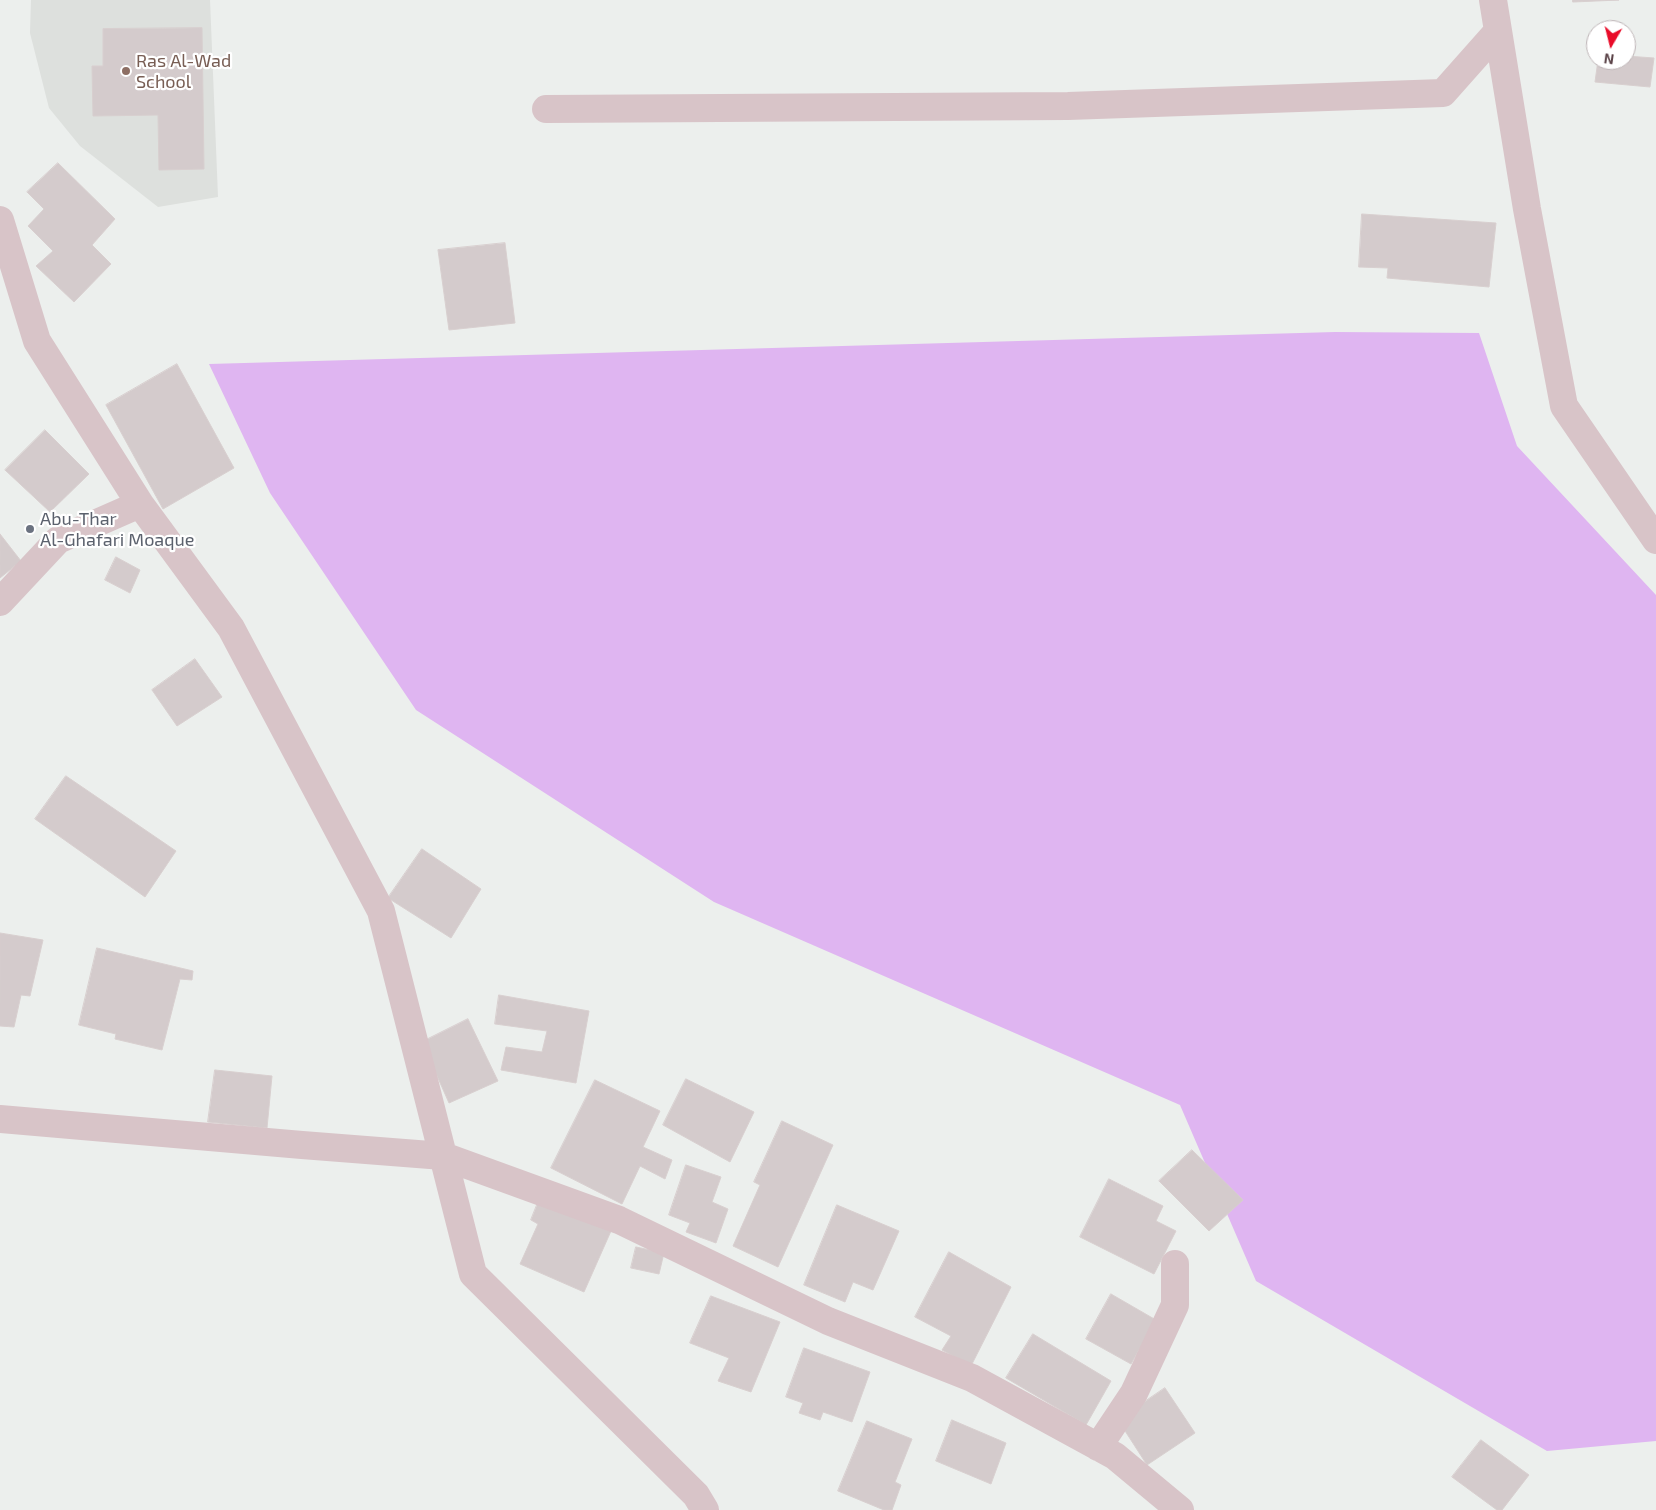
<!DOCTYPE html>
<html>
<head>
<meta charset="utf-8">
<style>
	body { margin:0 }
	#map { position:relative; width:1656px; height:1510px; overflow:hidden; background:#ecefed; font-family:"Exo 2",sans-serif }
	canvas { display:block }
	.north { position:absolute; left:1586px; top:20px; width:50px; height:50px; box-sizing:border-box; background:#fff; border:1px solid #bdb4b6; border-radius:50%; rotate:188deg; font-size:14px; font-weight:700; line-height:20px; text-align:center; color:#5b4348 }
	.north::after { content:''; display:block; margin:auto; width:18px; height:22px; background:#e90c29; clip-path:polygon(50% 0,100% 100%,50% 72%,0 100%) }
</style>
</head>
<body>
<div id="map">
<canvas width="1656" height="1510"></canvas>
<div class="north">N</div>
</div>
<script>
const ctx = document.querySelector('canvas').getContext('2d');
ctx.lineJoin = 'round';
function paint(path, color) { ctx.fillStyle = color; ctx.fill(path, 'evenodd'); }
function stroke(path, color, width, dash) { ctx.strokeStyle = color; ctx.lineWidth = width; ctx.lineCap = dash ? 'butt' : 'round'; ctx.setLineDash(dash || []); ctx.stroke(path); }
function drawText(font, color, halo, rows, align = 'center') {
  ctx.font = font + ' "Exo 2",sans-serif'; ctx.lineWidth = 4.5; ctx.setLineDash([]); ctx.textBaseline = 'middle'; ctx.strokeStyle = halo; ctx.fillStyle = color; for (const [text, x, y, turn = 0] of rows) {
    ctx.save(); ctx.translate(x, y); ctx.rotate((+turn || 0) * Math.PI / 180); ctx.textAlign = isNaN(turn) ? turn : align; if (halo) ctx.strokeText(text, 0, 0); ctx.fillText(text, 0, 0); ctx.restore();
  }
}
paint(new Path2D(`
	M31,0H210L218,197L158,207L80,146L49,108L30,33Z`), '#dde0dd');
paint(new Path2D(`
	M1335,332L1479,333L1517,446L1656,595V1441L1547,1451L1256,1281L1180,1105L714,902L416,710L270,493L209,364Z`), '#dfb5f1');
const building = new Path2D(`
	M1573,0H1619L1573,2Z
	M202,28L204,169L159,170L158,115L93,116L92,66H103V29Z
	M1626,56L1654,58L1650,87L1595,82L1598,60H1626Z
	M58,163L115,219L92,245L111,264L74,302L36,266L53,251L28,226L44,209L27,192Z
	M1362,214L1496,223L1489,287L1387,278L1388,268L1359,267Z
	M505,243L515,323L449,330L438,250Z
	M177,364L234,468L163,509L106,405Z
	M45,430L89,474L50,512L5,470Z
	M0,534L21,561L0,578Z
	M116,557L140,570L130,593L105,580Z
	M195,659L222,697L177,726L152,690Z
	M66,776L176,851L145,897L35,819Z
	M422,849L481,889L451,938L388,898Z
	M0,933L43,940L30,996L21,995L14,1027L0,1026Z
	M97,948L193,971L192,980L180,979L162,1050L115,1039L116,1034L79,1025Z
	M499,995L589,1011L576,1083L501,1070L506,1047L542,1052L547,1031L495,1024Z
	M468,1019L498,1081L449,1103L422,1042Z
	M215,1070L272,1076L267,1128L208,1122Z
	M686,1079L754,1112L730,1162L663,1125Z
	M595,1080L660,1111L643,1147L672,1160L665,1179L640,1166L622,1204L551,1168Z
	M782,1121L833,1145L778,1267L733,1246L760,1185L754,1182Z
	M1192,1150L1243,1200L1209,1231L1159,1181Z
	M686,1165L721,1177L712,1202L728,1209L716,1243L686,1232L690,1223L669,1215Z
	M1109,1179L1163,1206L1156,1221L1176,1231L1154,1274L1080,1237Z
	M539,1200L611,1231L584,1292L520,1264L538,1224L531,1220Z
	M837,1205L899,1231L873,1290L853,1282L845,1302L804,1285Z
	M636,1247L664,1253L659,1274L631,1268Z
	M949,1252L1011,1287L971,1366L942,1350L951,1336L915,1317Z
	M1111,1294L1156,1320L1131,1364L1086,1339Z
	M711,1296L780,1322L751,1392L718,1381L729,1358L690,1343Z
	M1033,1334L1111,1381L1086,1425L1006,1378Z
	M804,1348L870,1372L852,1422L823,1412L820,1420L799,1413L803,1403L786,1397Z
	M1165,1388L1195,1433L1147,1465L1118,1420Z
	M952,1420L1006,1443L991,1484L936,1461Z
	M867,1421L912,1439L895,1482L901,1485L892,1510H884L838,1491Z
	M1481,1440L1529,1475L1502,1510H1497L1452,1477Z`);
paint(building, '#d4cbcc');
stroke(building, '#d8cfcf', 1);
stroke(new Path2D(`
	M1493,0L1527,209L1564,406L1656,540
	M546,109L1068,106L1443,93L1498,31
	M0,220L37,341L140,504L231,628L381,911L473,1274L696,1495L705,1510
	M0,602L58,540L140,504
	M0,1119L302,1145L443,1156L619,1220L828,1321L972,1378L1115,1456L1180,1510
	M1098,1447L1134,1393L1175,1305V1264`), '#d8c4c8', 28);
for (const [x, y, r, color] of [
	[126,71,5,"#8d6e63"],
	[30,529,5,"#6b7280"]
]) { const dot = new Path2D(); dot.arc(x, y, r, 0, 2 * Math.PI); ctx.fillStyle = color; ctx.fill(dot); stroke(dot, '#fff', 2); }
drawText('18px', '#785e54', '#fff', [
	["Ras Al-Wad",136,61],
	["School",136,82]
], 'left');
drawText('18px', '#5b616d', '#fff', [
	["Abu-Thar",40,519],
	["Al-Ghafari Moaque",40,540]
], 'left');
</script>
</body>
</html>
